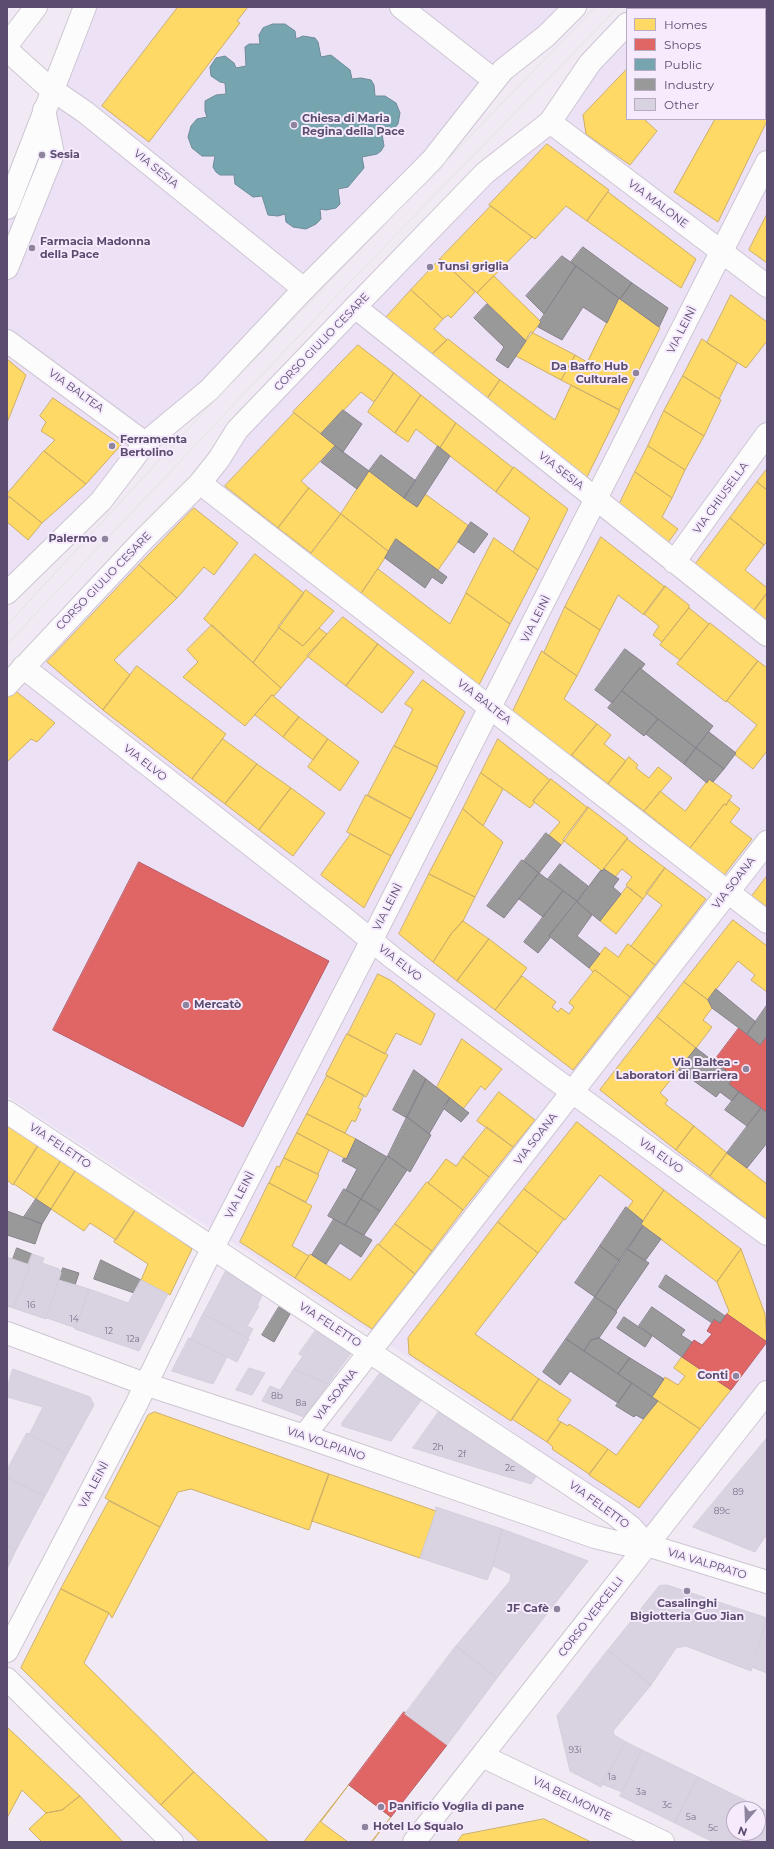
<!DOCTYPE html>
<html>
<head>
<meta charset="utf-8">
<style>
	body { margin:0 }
	#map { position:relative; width:774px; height:1849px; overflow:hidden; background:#f1eaf4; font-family:Montserrat,sans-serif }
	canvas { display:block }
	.frame { position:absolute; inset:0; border:8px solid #5a4d6f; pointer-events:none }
	.legend { position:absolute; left:626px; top:8px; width:140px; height:112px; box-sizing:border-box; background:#f6eafd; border:1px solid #b8abc4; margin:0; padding:5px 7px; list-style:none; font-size:12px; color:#5a4d6f }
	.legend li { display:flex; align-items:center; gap:8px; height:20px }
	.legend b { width:20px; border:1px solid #b8abc4 }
	.north { position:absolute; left:726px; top:1801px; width:40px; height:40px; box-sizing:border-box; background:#f6eafd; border:1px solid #b8abc4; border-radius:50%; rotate:199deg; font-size:11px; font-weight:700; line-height:16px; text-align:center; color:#5a4d6f }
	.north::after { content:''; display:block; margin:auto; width:14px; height:18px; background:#8f849e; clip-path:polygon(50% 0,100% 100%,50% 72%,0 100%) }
</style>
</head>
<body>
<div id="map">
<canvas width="774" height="1849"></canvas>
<div class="frame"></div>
<ul class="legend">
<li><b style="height:11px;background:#ffd966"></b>Homes</li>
<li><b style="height:11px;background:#e06666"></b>Shops</li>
<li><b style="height:11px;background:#76a5af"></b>Public</li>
<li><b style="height:11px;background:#999"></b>Industry</li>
<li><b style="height:11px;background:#d9d2e0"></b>Other</li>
</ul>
<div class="north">N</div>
</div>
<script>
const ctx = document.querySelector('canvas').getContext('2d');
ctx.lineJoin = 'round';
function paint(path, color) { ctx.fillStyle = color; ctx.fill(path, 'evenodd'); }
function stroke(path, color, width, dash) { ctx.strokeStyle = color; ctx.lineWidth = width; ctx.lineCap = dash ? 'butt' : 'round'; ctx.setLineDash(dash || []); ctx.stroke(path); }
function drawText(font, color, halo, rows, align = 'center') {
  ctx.font = font + ' Montserrat,sans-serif'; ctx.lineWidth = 4; ctx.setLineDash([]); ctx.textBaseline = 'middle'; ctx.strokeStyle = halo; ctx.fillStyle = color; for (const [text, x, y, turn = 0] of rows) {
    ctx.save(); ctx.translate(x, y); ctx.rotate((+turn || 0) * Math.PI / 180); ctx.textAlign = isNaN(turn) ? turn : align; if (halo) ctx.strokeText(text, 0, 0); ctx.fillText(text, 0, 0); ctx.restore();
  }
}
paint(new Path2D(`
	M90,7H569L7,589V216Z
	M660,7H767V1390L655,1533L407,1356L7,1096V683L627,41V119H765V9H658Z`), '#ede1f5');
const homes = new Path2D(`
	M178,7H248L237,21L240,23L149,142L102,106Z
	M686,7H751L749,9H684Z
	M765,39L767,40V121L718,222L674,192L715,119H765Z
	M627,69V119H644L657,131L630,165L586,134L583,115Z
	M547,144L609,190L587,221L566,206L535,239L489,205Z
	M608,192L696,259L681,288L587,221Z
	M491,206L532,237L477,293L440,259Z
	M767,214V263L749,250Z
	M440,259L475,292L451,318L448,315L443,319L411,290Z
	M494,276L541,322L526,341L477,293Z
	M411,290L443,319L434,329L447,340L426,360L381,323Z
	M731,295L767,322V341L746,368L707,343Z
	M619,298L660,328L619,410L561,380L575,355L587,362Z
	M531,332L575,355L561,380L516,356Z
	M448,339L500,380L482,406L426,360Z
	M702,339L737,363L719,399L683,376Z
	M358,345L394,373L374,402L361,392L321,434L293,412Z
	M7,359L26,375L7,423Z
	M394,373L421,395L395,433L368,412Z
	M683,376L721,400L704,436L664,411Z
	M500,380L555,420L571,385L620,410L585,481L482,406Z
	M421,395L456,423L440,448L416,429L408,442L395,433Z
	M53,398L121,445L86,484L44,451L55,440L41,431L46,422L40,416Z
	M664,411L704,436L685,470L648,446Z
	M294,413L336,445L301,481L309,488L278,528L225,486Z
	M456,423L513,468L496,492L440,448Z
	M648,446L685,470L672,498L635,472Z
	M44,451L86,484L42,523L7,495V494Z
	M514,467L568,509L538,570L513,552L530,518L496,492Z
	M767,469V490L757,482Z
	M369,471L417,507L425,494L469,526L438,570L396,539L388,551L341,514Z
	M635,472L672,498L662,517L678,529L664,548L617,509Z
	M757,482L767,490V541L764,545L730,518Z
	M309,488L341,514L311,553L278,528Z
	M10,497L42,523L28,540L7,522V500Z
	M194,508L238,543L214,575L204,567L177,598L139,565Z
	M341,514L389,552L360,595L310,555Z
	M730,518L764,545L745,570L767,588V593L750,616L691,570Z
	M601,537L665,587L644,615L618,595L600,630L565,607Z
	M494,538L538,570L510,624L466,593Z
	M255,554L304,593L253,663L204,619Z
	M139,565L177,598L114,660L130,675L103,710L47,662Z
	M378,569L450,624L466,593L510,624L479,685L361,594Z
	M665,586L689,605V608L662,642L653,635L659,626L644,614Z
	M306,590L334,611L303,646L278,627Z
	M767,593V630L750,616Z
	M565,607L600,630L577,676L544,653Z
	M689,608L709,624L680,660L660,645Z
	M343,617L378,644L346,686L307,656Z
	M710,623L758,661L726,702L677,664Z
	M212,625L281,688L274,696L272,695L245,726L183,677L198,662L187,650Z
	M279,628L303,646L319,628L327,634L281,688L253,663Z
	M378,644L414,672L382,713L346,686Z
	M542,651L577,676L564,699L597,724L571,756L513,711Z
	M758,661L767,668V751L753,769L734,754L757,725L727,701Z
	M137,666L226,734L192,779L103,710Z
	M423,680L465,712L437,767L394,746L413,709L405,704Z
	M12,688L55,723L37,742L31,739L7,762V694Z
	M272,695L299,717L283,737L255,715Z
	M299,717L328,739L313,760L283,737Z
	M597,724L611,735L604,744L626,761L608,784L572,755Z
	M223,739L257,764L225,804L192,779Z
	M328,739L359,762L340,791L308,767Z
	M498,739L550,780L533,801L535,802L530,808L481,773Z
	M394,746L438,767L411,819L368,795Z
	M629,757L638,765L636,768L649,778L658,767L672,778L644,811L608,784Z
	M257,764L291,788L259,830L225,804Z
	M481,773L503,789L483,826L463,809Z
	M551,779L588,808L561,845L549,835L560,822L533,801Z
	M709,779L732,796L726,805L724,804L690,848L644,811L660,791L685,811Z
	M291,788L325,813L293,856L259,830Z
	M366,795L411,819L391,856L347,832Z
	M729,800L740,809L730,822L752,839L724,875L690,848L724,804L726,805Z
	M588,807L628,838L602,871L563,840Z
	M463,809L503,842L475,897L429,874Z
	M351,834L391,856L364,908L321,875Z
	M627,839L665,868L643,899L626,885L632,877L622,869L615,877L604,869Z
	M665,868L706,899L655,965L631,946L662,905L646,893Z
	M429,874L475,897L463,921L451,934L433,962L399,934Z
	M767,876V907L752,896Z
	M627,887L643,899L616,934L600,921Z
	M733,920L767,946V992L751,980L755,975L738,961L708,1000L684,982Z
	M463,921L489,939L457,981L433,962L451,934Z
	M489,939L527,968L495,1010L457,981Z
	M628,944L655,965L630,997L595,970L593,972L589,968L605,947L618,957Z
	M595,970L630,997L573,1070L495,1010L522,976L556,1002L552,1007L558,1012L561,1008L569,1014L574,1007L569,1003Z
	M378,974L390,980L435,1014L421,1045L396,1033L385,1054L348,1034Z
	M684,982L708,1000L712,1008L703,1020L712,1027L696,1048L657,1017Z
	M657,1017L696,1048L660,1093L668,1100L665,1104L694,1126L676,1150L600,1090Z
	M347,1034L388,1055L366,1097L326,1075Z
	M462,1039L502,1069L485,1090L481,1086L463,1109L437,1087Z
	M327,1076L364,1095L358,1108L361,1109L355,1122L352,1120L345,1133L307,1114Z
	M499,1092L535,1120L513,1147L477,1121Z
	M307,1114L356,1139L346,1159L297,1133Z
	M577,1122L664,1190L643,1221L627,1209L633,1201L600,1175L565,1220L524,1189Z
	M7,1125L38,1146L13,1185L7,1180Z
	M694,1126L727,1153L710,1176L676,1150Z
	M487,1127L513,1147L489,1177L463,1157Z
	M297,1133L329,1150L318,1174L284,1158Z
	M39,1144L62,1159L36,1199L14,1184Z
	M727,1153L767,1184V1220L710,1176Z
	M463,1157L489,1177L463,1210L428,1183L446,1159L456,1166Z
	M284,1158L319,1175L306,1202L269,1183L277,1166L279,1167Z
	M62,1159L76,1170L51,1209L36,1199Z
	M76,1170L136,1209L116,1240L90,1223L84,1231L51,1209Z
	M427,1182L463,1210L432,1251L395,1224Z
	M269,1183L312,1206L292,1246L309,1256L295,1278L240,1242Z
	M524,1189L564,1219L538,1253L498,1222Z
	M664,1190L741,1249L717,1282L641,1224Z
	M136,1209L192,1249L170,1295L141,1280L148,1264L114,1242Z
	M498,1222L538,1253L475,1334L539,1379L511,1421L409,1354L408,1338Z
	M395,1224L432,1251L415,1274L379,1245Z
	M378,1244L415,1274L372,1329L295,1278L310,1254L350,1280Z
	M741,1249L765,1314L767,1342L727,1314L729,1311L717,1282Z
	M682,1357L731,1390L700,1429L652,1397L665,1377L678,1385L685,1376L674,1368Z
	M539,1379L571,1400L557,1420L561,1422L547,1442L512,1419Z
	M658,1401L700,1429L639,1508L589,1475L608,1449L616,1455Z
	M155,1412L329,1474L309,1530L191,1489L178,1492L160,1527L105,1498L148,1415Z
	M561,1422L568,1426L569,1424L608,1449L589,1474L552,1449L553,1447L547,1442Z
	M329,1474L436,1511L420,1558L312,1521Z
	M109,1501L160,1527L112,1618L109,1613L61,1589Z
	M61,1589L109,1613L84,1663L194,1772L161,1805L21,1668Z
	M7,1727L80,1796L62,1810L46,1813L22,1790L7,1818Z
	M194,1772L269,1842H200L161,1805Z
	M349,1785L391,1817L372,1842H304Z
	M349,1785L391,1817L371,1842H348L321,1822Z
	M80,1796L123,1842H42L29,1829L46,1813L62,1810Z
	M544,1819L591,1842H457L462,1835Z`);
paint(homes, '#ffd966');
stroke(homes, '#ceaf69', 1);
const shops = new Path2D(`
	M139,862L329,961L243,1127L53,1030Z
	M739,1028L760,1045L767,1036V1113L729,1084L734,1077L714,1061Z
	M727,1314L767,1342L731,1390L682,1357L694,1340L702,1345L712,1334L707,1331L714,1319L720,1323Z
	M404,1712L447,1745L391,1817L349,1785Z`);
paint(shops, '#e06666');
stroke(shops, '#b85e69', 1);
const public = new Path2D(`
	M273,24H285L295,31L296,39L303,36L315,38L318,42L321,57L331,55L350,70L352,79L361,78L371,80L374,85L375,96H385L396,103L400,113L398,124L391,132L382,134L384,146L381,151L377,154L362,157L364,168L348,187L338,189L340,204L336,208L326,210L320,209L321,219L316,224L306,229L293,227L286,222L285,214L278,216L268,215L262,196L253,197L235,184L234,175H220L216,172L213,167L215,156H202L192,148L188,137L191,126L197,119L207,117L205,111V101L216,95L226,94L225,83L220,82L211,76L210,67L216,58L225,56L234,63L236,68L246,66L245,47L249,44H260L259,35L263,28Z`);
paint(public, '#76a5af');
stroke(public, '#6e8b9c', 1);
const industry = new Path2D(`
	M583,247L632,283L620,299L571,262Z
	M562,256L576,266L544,314L526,296Z
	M576,266L619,298L607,323L583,307L562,340L538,327L541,322L540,321Z
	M632,283L668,308L659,327L620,299Z
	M487,304L526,341L508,368L496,360L504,347L474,318Z
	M343,410L362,424L343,452L321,434Z
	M335,446L369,471L357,489L321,462Z
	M438,446L450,456L417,507L404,498Z
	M381,455L416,481L404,498L369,471Z
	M471,522L488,534L474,553L458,542Z
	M396,539L447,577L442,584L432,577L425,588L385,558Z
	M625,649L645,664L641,669L640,668L612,703L595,690Z
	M640,668L713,726L696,748L622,691Z
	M622,691L658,719L644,736L608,708Z
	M658,719L696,748L684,764L646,734Z
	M709,732L736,753L724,769L696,748Z
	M696,748L724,769L713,782L709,779L707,783L684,764Z
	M546,833L561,845L539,873L524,861Z
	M522,860L539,873L504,918L487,906Z
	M560,864L588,886L577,901L548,879Z
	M604,869L619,879L613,887L621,894L600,921L577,902L601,870L602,871Z
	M539,873L563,891L543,917L519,899Z
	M563,891L577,901L549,936L550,938L538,953L524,942Z
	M577,902L592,915L577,936L600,954L589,968L549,936Z
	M716,989L756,1022L747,1034L712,1008L708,1000Z
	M767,1005V1036L760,1045L747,1034Z
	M696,1048L734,1077L729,1084L739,1092L732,1101L720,1092L716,1097L679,1070Z
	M414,1070L426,1079L407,1118L393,1110Z
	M426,1079L450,1098L429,1134L407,1117Z
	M739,1092L761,1108L747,1126L725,1110Z
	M450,1098L469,1113L461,1122L443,1108Z
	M761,1108L767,1113V1143L747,1168L727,1153Z
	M407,1117L431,1135L410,1172L388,1156Z
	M356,1139L387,1157L361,1199L346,1190L357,1169L342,1161L344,1158L346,1159Z
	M388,1156L407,1170L380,1211L361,1199Z
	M344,1189L361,1199L345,1225L328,1216Z
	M36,1199L51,1209L42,1224L24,1217Z
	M361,1199L380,1211L364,1235L345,1225Z
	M626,1207L643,1221L641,1224L643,1226L620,1261L600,1246Z
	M7,1211L42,1224L35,1244L7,1235Z
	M334,1219L372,1240L361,1257L340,1243L326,1264L312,1255Z
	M643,1226L661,1239L645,1261L627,1249Z
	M600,1246L620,1261L595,1297L575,1283Z
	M17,1248L32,1254L28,1265L13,1259Z
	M627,1249L649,1263L616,1311L595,1297Z
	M101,1260L141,1280L134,1293L94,1279Z
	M63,1268L79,1273L75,1285L59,1280Z
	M666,1275L725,1316L720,1323L714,1319L712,1323L659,1287Z
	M595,1297L617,1312L599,1338L591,1340L584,1351L566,1339Z
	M279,1307L290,1314L274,1342L262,1335Z
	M652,1307L685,1330L681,1335L692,1342L682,1357L639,1326Z
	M624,1317L652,1336L645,1347L617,1328Z
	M599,1338L630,1358L618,1374L584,1351L591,1340Z
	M566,1339L632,1383L618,1403L570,1371L560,1385L543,1372Z
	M630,1358L664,1379L652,1397L618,1374Z
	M632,1383L658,1401L643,1419L636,1415L634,1417L616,1406Z`);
paint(industry, '#999');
stroke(industry, '#86828c', 1);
const building = new Path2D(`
	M32,1254L44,1258L42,1263L59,1269L61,1273L46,1319L13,1308L19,1290L22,1288L30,1265H28Z
	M7,1257L30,1265L13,1308L7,1306Z
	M228,1271L263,1293L257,1306H259L247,1326L253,1329L248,1338L203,1314L225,1272Z
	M59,1280L89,1289L76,1328L47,1318Z
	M141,1280L168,1294L139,1351L75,1329L89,1289L128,1303Z
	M203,1314L249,1339L237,1362L191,1339Z
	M316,1330L351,1353L328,1384L294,1369L303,1356L299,1354Z
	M189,1338L227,1357L213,1384L172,1371Z
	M249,1368L265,1373L252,1395L236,1390Z
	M13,1369L90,1397L94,1405L67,1454L29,1435L43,1407L7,1397V1388Z
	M294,1369L328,1384L304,1417L262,1401L270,1386L280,1390Z
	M381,1372L422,1399L391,1441L342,1426V1423Z
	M440,1410L537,1475L531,1484L413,1448Z
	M27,1433L67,1454L45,1496L7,1477V1470Z
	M767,1438V1512L766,1513L767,1514V1534L755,1552L693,1527Z
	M7,1477L45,1496L16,1550L7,1546Z
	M436,1507L502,1529L493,1566L487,1580L420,1558L436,1511Z
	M502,1529L588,1561L497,1678L456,1646L510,1581L511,1574L493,1566Z
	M7,1546L16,1550L7,1569Z
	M667,1585L767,1618L751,1671L686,1646L676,1648L651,1685L608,1650L659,1586Z
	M767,1619V1673L751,1667Z
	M456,1646L497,1678L447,1745L405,1714Z
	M608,1650L651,1685L613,1731L614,1735L626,1742L601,1787L570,1771L557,1716Z
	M626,1742L642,1750L622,1792L602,1784Z
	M642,1750L698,1777L675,1823L620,1796Z
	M698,1777L767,1811L758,1830V1809H734V1833H756L752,1842H713L675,1823Z
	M765,1815H767V1842H752L758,1833Z`);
paint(building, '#d9d2e0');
stroke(building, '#d4cddc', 1);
const pedestrian = new Path2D(`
	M7,45L36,7
	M728,892L767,922`);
const minor = new Path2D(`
	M401,7L494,80
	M7,50L47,86L85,112L304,289
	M550,122L767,286
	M7,268L53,154L44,110
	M355,307L767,635
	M7,341L145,443
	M200,483L728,892
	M674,562L767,434
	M23,667L344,918L393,958L549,1075L767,1234
	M7,1112L613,1513L632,1528L647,1545
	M7,1333L145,1384L304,1436L595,1537L624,1544L647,1545L767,1582
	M304,1436L767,842
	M7,1651L136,1405L203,1267L359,965L767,162
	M482,1756L663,1842`);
const tertiary = new Path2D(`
	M7,1679L172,1842
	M414,1842L767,1392`);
const secondary = new Path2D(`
	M642,9L644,7
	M7,208L85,7
	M7,593L101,501L145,443L209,390L304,289L432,160L503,70L546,36L575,7
	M7,685L143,540L200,483L219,459L237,430L355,307L485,173L550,122L590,63L627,24`);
stroke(pedestrian, '#cdc6d3', 24);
stroke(minor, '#cdc6d3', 24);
stroke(tertiary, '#cdc6d3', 24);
stroke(secondary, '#cdc6d3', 24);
stroke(pedestrian, '#fdfcfd', 22);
stroke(minor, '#fdfcfd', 22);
stroke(tertiary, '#fdfcfd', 22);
stroke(secondary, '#fdfcfd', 22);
stroke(new Path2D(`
	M7,625L200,416L595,7
	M7,644L349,283L618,7`), '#e2e3e4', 1);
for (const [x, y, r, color] of [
	[294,125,4,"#8f849e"],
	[42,155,4,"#8f849e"],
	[32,248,4,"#8f849e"],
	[430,267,4,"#8f849e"],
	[636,373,4,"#8f849e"],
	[112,446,4,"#8f849e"],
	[105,539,4,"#8f849e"],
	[186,1005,4,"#8f849e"],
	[746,1069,4,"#8f849e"],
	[736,1376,4,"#8f849e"],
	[687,1591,4,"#8f849e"],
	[557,1609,4,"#8f849e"],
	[381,1807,4,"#8f849e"],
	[365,1827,4,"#8f849e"]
]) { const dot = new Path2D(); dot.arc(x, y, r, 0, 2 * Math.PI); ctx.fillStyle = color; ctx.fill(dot); stroke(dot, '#f6eafd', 1.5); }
drawText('9px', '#7c708d', null, [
	["16",31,1305],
	["14",74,1319],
	["12",109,1331],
	["12a",133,1339],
	["8b",277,1396],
	["8a",301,1403],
	["2h",438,1447],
	["2f",462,1454],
	["2c",510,1468],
	["89",738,1492],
	["89c",722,1511],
	["93i",575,1750],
	["1a",612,1777],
	["3a",641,1792],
	["3c",667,1805],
	["5a",691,1817],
	["5c",713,1828]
]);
drawText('bold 11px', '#5a4d6f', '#f6eafd', [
	["Chiesa di Maria",302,119],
	["Regina della Pace",302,132],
	["Sesia",50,155],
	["Farmacia Madonna",40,242],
	["della Pace",40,255],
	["Tunsi griglia",438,267],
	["Da Baffo Hub",628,367,"right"],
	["Culturale",628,380,"right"],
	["Ferramenta",120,440],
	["Bertolino",120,453],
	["Palermo",97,539,"right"],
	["Mercatò",194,1005],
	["Via Baltea -",738,1063,"right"],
	["Laboratori di Barriera",738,1076,"right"],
	["Conti",728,1376,"right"],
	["Casalinghi",687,1604,"center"],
	["Bigiotteria Guo Jian",687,1617,"center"],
	["JF Cafè",549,1609,"right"],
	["Panificio Voglia di pane",389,1807],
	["Hotel Lo Squalo",373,1827]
], 'left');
drawText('11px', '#5a4d6f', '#f6eafd', [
	["VIA SESIA",156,169,39],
	["VIA MALONE",658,204,37],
	["VIA LEINÌ",682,330,-63],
	["CORSO GIULIO CESARE",322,342,-46],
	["VIA BALTEA",76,391,36],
	["VIA SESIA",561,471,38],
	["VIA CHIUSELLA",721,498,-54],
	["CORSO GIULIO CESARE",104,581,-46],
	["VIA LEINÌ",536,619,-63],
	["VIA BALTEA",484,702,38],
	["VIA ELVO",145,763,38],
	["VIA SOANA",734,883,-52],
	["VIA LEINÌ",388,907,-63],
	["VIA ELVO",400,963,38],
	["VIA SOANA",536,1139,-52],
	["VIA FELETTO",60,1146,34],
	["VIA ELVO",661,1156,36],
	["VIA LEINÌ",240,1195,-63],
	["VIA FELETTO",330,1325,33],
	["VIA SOANA",336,1395,-52],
	["VIA VOLPIANO",326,1444,19],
	["VIA LEINÌ",94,1485,-62],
	["VIA FELETTO",599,1505,36],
	["VIA VALPRATO",707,1564,17],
	["CORSO VERCELLI",591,1617,-52],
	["VIA BELMONTE",572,1799,26]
]);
</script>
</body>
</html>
